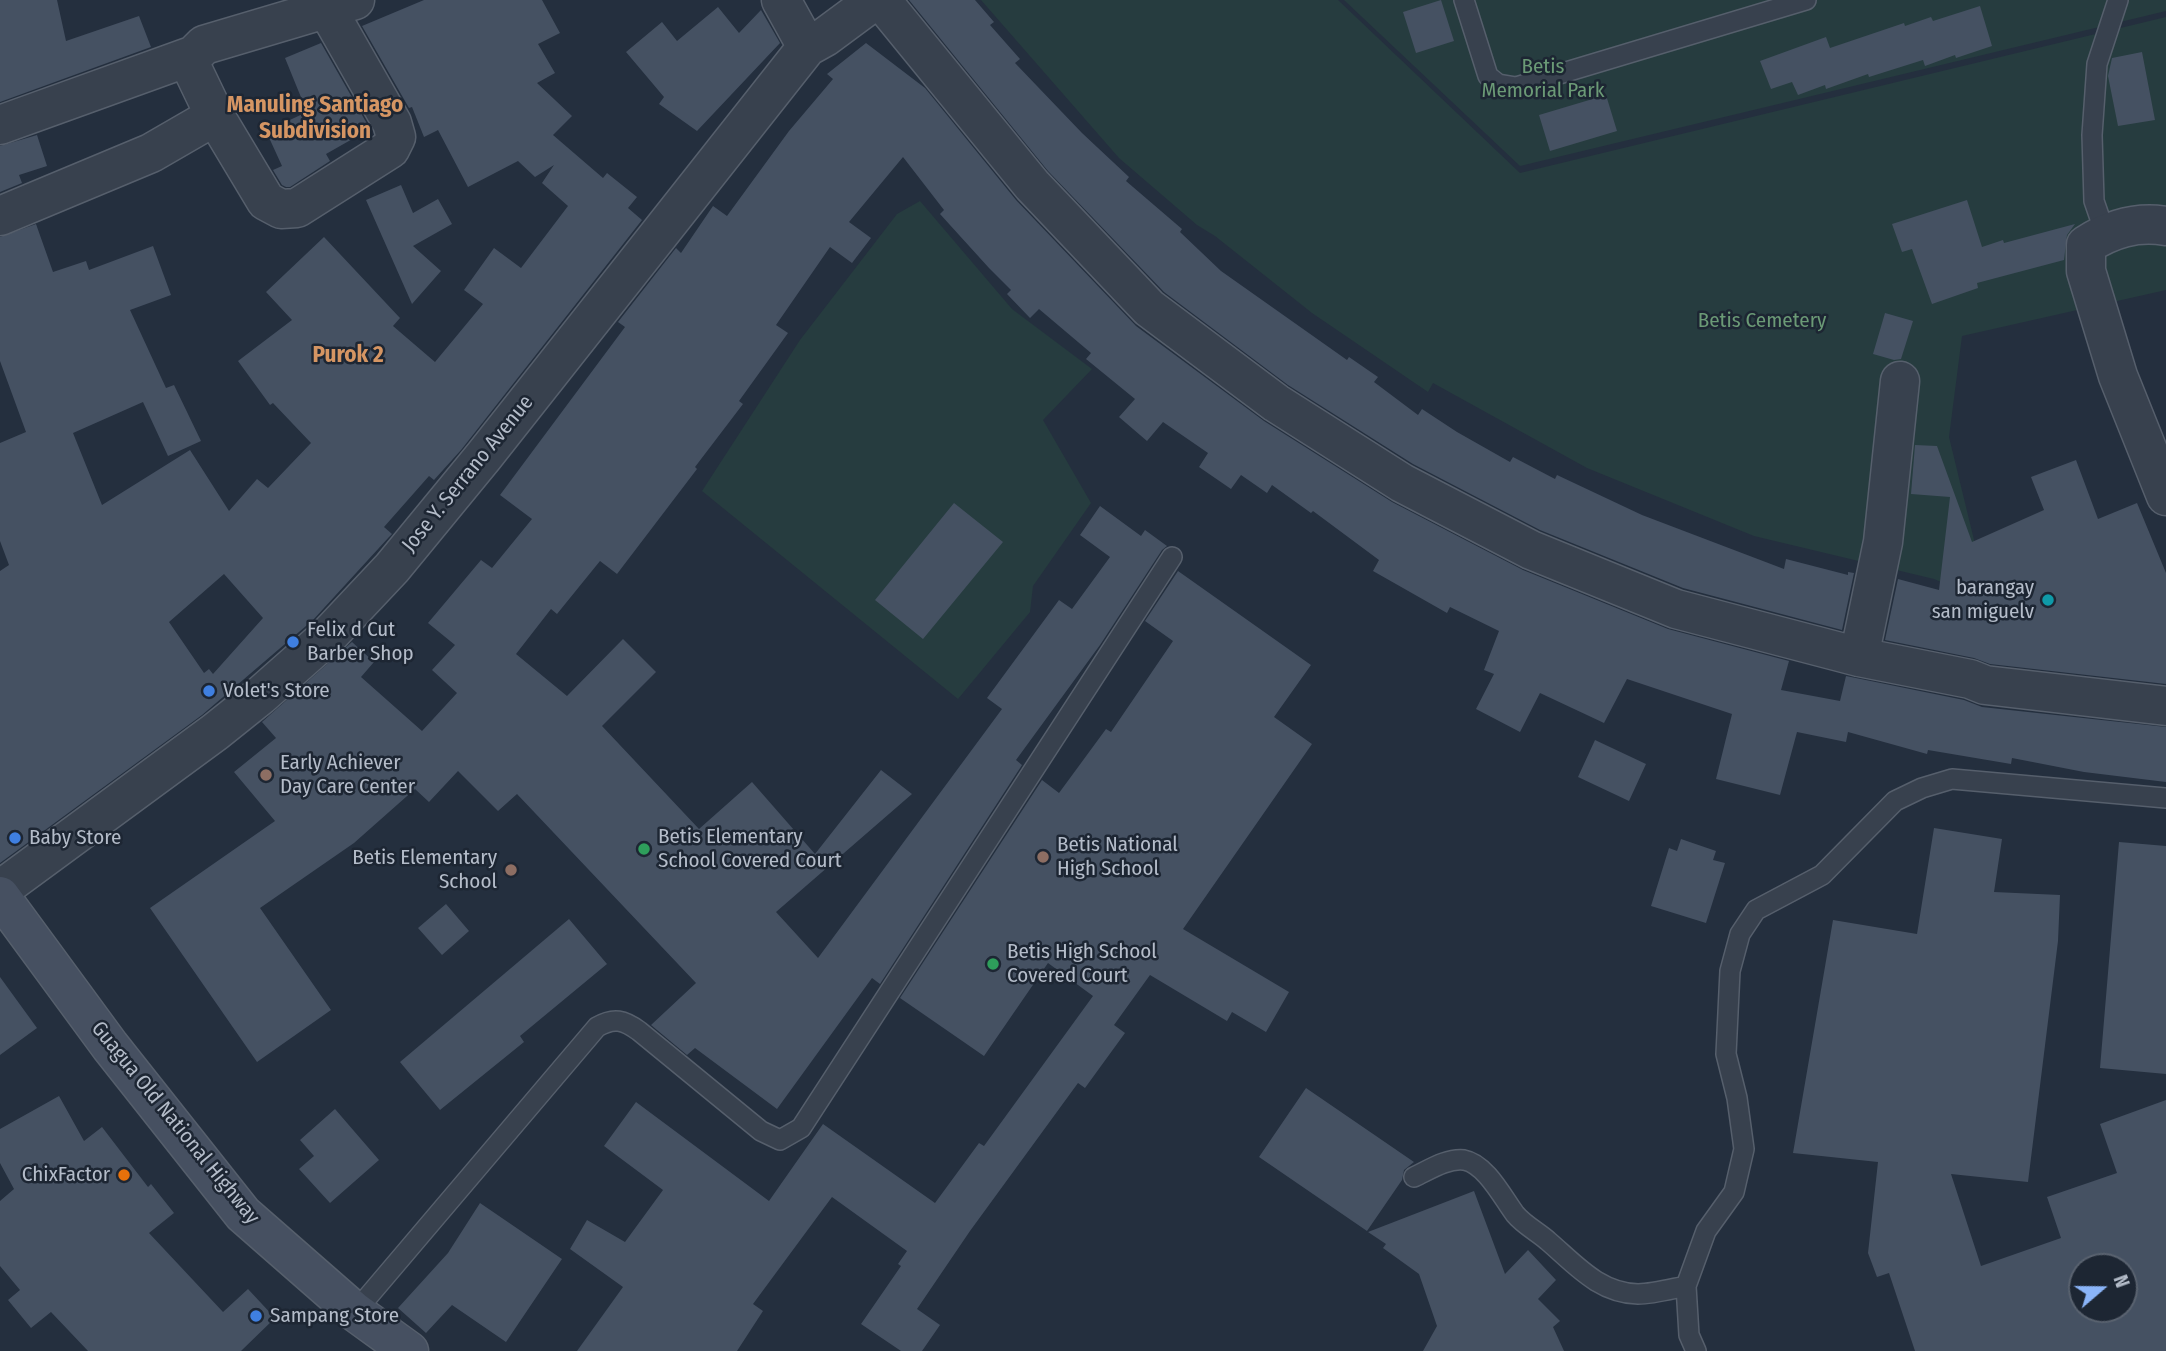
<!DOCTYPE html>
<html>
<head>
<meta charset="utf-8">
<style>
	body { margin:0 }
	#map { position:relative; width:2166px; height:1351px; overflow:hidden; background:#242f3e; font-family:"Fira Sans Condensed",sans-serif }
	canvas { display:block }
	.north { position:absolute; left:2068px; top:1253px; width:70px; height:70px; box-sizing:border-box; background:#1d2633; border:2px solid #59626f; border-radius:50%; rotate:70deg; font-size:19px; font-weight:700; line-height:28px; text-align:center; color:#b4bcc9 }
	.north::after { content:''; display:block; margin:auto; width:24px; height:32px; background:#8ab4f8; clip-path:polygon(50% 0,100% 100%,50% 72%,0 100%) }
</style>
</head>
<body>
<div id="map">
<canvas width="2166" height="1351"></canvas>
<div class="north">N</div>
</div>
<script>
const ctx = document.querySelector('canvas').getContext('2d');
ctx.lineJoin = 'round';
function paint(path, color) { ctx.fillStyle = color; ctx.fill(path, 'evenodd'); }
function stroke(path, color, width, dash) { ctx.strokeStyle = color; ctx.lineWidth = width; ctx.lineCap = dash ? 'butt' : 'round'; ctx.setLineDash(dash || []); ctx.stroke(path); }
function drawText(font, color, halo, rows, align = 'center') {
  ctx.font = font + ' "Fira Sans Condensed",sans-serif'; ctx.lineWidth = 5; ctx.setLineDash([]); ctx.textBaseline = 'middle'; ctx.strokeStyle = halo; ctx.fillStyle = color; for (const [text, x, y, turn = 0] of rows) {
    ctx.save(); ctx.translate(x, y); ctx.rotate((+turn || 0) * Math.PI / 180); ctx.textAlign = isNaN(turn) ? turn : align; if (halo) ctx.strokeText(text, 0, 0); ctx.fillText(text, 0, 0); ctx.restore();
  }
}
paint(new Path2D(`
	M981,0H1338L1520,173L2166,17V290L1962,336L1949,437L1984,581L1977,597L1934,579L1754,536L1587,468L1433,383L1428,392L1312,313L1215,236L1197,225L1119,158Z
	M1344,0H2166V11L1520,166Z
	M920,201L1012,309L1092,369L1043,420L1091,503L1033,586L1030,612L958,699L702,491L800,340L897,214Z`), '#263c3f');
paint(new Path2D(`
	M0,0H57L66,41L139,16L151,47L0,102Z
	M424,0H542L560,33L538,44L555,73L537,83L572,116L553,135L603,178L607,173L637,197L628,208L642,220L461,450L434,480L429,476L384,527L392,534L389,537L313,620L202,715L0,863V571L9,565L0,541V443L26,432L0,361V237L36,224L53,272L86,261L89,270L153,246L171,295L130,310L166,388L174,385L201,441L168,456L143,402L73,433L102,505L190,450L229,511L257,479L268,488L311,443L273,403L270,405L238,361L292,320L266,292L324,237L400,318L393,326L435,362L483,304L464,290L494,248L521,268L568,206L542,183L554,165L535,177L518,161L468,187L438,130L424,137L412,107L409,108L362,26ZM224,574L263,618L213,674L209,669L204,673L169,622Z
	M909,0H975L994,22L990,25L1020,59L1015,63L1082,133L1129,177L1126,181L1182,229L1180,232L1221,271L1347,360L1349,357L1378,377L1374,382L1418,415L1422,409L1457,432L1510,462L1513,457L1555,479L1557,475L1642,515L1784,569L1786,559L1848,575V572L1854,573L1842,630L1683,588L1540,530L1413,464L1288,385L1164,292L1048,171Z
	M1441,0L1454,41L1416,53L1403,12Z
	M1980,6L1992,46L1956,58L1955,55L1925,66L1923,60L1869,77L1868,74L1826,89L1825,85L1798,95L1792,82L1771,89L1760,61L1826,37L1830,48L1904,23L1905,26L1931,17L1933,21Z
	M718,7L739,33L761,10L780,43L697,131L659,104L664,97L626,52L662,22L677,41Z
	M321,43L370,129L326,154L330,161L290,187H286L282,185L273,170L282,166L266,131L307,112L285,58Z
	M866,43L925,88L1016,200L1136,326L1264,421L1392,502L1523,570L1668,629L1789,661L1781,690L1840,701L1846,676L1964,700L1982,707L2166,727V782L2084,772L2012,758L2011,764L1928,750L1927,754L1848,732L1846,742L1797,732L1780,795L1716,779L1732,714L1627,679L1604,723L1540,693L1520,732L1476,709L1494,674L1484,670L1499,631L1450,607L1447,613L1373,571L1379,560L1313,511L1311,513L1272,485L1267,493L1241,475L1231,489L1199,467L1208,453L1163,422L1147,441L1119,417L1135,399L1086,359L1091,353L1039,309L1030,318L1007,294L1011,290L989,268L940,214L944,210L903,157L849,222L871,238L852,263L830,247L776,325L788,333L739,401L743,404L695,467L697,469L617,574L600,561L557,614L551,609L516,654L567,696L623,639L656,672L602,726L699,829L752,782L815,854L881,770L912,794L776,912L818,958L1002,709L987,698L1059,600L1072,609L1110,557L1080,535L1100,506L1141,536L1145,530L1167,546L1162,550L1100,645L1016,760L1022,765L880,984L872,978L777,1109L695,1048L687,1055L651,1025L696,983L517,794L498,811L458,771L429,802L415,789L354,843L260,908L331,1010L257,1062L150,908L275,821L234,772L276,738L262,722L352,642L374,662L361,677L422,731L457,693L432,670L455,645L428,623L481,560L492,568L532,519L500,495L625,327L618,322L676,248L681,253L713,206L727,216L789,131L833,79L827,74Z
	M2142,52L2155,120L2118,126L2108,76L2112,58Z
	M1606,95L1617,131L1550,151L1539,115Z
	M37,135L47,166L19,175L22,183L0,192V146Z
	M401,185L413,213L438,199L452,224L413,246L441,271L412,304L366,200Z
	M1967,200L1982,247L2003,240L2004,243L2075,224L2067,235L2064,260L1977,283L1978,288L1932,304L1912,249L1902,252L1892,224Z
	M1885,313L1913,321L1901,359L1894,360L1873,354Z
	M1915,445L1937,446L1972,542L2044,510L2031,477L2076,460L2098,519L2137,503L2166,573V684L1990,664L1974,658L1885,640L1898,579L1939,590L1950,497L1911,494Z
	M954,503L1003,542L923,639L875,600Z
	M1178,571L1311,665L1274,717L1312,744L1183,929L1289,992L1266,1032L1232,1012L1227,1021L1150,975L1114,1025L1125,1033L1085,1088L1078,1083L970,1231L917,1309L940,1325L922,1351H901L861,1324L901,1266L898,1264L907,1251L832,1197L753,1304L763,1311L737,1351H577L623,1287L570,1249L587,1220L625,1242L663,1190L604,1146L636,1102L769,1201L823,1124L935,1203L979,1143L984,1146L1093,996L1048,963L984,1056L900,998L1042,780L1059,793L1106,729L1111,732L1173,641L1145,621Z
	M1595,740L1646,764L1629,801L1578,777Z
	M1934,828L2002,839L1994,892L2060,895L2058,941L2028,1182L1951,1174L1981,1266L2061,1238L2047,1197L2117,1173L2100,1124L2166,1100V1351H1915L1889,1273L1877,1277L1868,1253L1878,1162L1793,1153L1833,920L1917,934ZM2082,1267H2124V1309H2082Z
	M1681,839L1716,851L1713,860L1725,863L1706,923L1651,906L1669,848L1677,851Z
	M2119,842L2166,846V1074L2100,1068Z
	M446,904L469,931L442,955L418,928Z
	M569,919L607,964L520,1036L524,1042L440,1110L400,1062Z
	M0,977L37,1028L0,1055Z
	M1306,1088L1414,1162L1404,1170L1402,1180L1367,1231L1259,1157Z
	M59,1096L84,1141L102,1127L148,1187L151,1184L174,1213L149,1233L223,1312L248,1289L275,1318L241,1351H88L51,1312L31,1328L8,1300L20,1290L0,1266V1201L14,1189L0,1163V1129Z
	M335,1109L379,1160L330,1203L299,1169L314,1156L300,1140Z
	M1474,1191L1505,1274L1528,1250L1556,1280L1538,1299L1560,1321L1553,1327L1564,1351H1423L1437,1326L1419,1274L1383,1248L1386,1244L1368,1232Z
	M480,1203L562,1259L506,1342L452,1305L426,1333L398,1308L448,1253Z`), '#455162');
const service = new Path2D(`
	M1464,0L1488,76L1498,84L1516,87L1806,0
	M2105,233L2094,201L2092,135L2097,64L2118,0
	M1414,1177C1429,1170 1447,1158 1464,1160C1486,1164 1503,1198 1515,1214C1524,1225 1538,1232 1548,1241C1576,1265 1599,1293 1638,1294C1653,1294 1671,1289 1686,1286
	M355,1312L597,1027C614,1017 624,1020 639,1031L761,1131L780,1140L801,1128L1172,557
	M1696,1351L1689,1335L1686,1286L1706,1231L1734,1192L1744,1149L1737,1098L1726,1054L1730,971L1740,934L1756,910L1822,875L1895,801L1922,788L1952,779L2166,798`);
const minor = new Path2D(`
	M781,0L807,47
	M881,0L1032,185L1149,308L1276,403L1402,483L1531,550L1676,609L1859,657L1970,679L1985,685L2166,706
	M194,55L191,66L215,116L266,201L281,209L297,208L390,149L396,137L392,123L327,9
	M0,125L194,55L204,45L355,0
	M0,216L151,153L215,116
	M2166,226C2136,221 2111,229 2086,245V271L2118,376L2166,496
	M1859,657L1883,542L1900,381
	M0,890L215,732L260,696L328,636L392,568L484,456L807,47L825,37L875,0`);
const secondary = new Path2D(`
	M0,896L110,1046L243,1214L355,1312L409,1351`);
stroke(service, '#565f6c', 22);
stroke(minor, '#565f6c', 41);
stroke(secondary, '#565f6c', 41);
stroke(service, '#38414e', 19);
stroke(minor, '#38414e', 38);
stroke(secondary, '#465061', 38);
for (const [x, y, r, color] of [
	[2048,600,7,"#0f9aa8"],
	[293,642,7,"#3f7fe0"],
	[209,691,7,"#3f7fe0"],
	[266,775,7,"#8d6e63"],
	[15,838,7,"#3f7fe0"],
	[644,849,7,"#2e9e5b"],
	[1043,857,7,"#8d6e63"],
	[511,870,7,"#8d6e63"],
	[993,964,7,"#2e9e5b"],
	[124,1175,7,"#e8710a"],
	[256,1316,7,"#3f7fe0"]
]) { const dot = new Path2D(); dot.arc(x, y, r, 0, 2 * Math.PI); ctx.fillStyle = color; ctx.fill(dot); stroke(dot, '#1d2633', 2.5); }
drawText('21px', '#6b9a76', '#1d2633', [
	["Betis",1543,67],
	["Memorial Park",1543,91],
	["Betis Cemetery",1762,321]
]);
drawText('21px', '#b4bcc9', '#1d2633', [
	["Jose Y. Serrano Avenue",468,474,-51],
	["Guagua Old National Highway",175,1123,51]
]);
drawText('21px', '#b4bcc9', '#1d2633', [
	["barangay",2034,588,"right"],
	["san miguelv",2034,612,"right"],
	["Felix d Cut",307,630],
	["Barber Shop",307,654],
	["Volet's Store",223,691],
	["Early Achiever",280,763],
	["Day Care Center",280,787],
	["Betis Elementary",658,837],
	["School Covered Court",658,861],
	["Baby Store",29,838],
	["Betis National",1057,845],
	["High School",1057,869],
	["Betis Elementary",497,858,"right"],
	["School",497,882,"right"],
	["Betis High School",1007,952],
	["Covered Court",1007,976],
	["ChixFactor",110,1175,"right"],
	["Sampang Store",270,1316]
], 'left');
drawText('bold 23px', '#d59563', '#1d2633', [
	["Manuling Santiago",315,106],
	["Subdivision",315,132],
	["Purok 2",348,356]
]);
</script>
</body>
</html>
